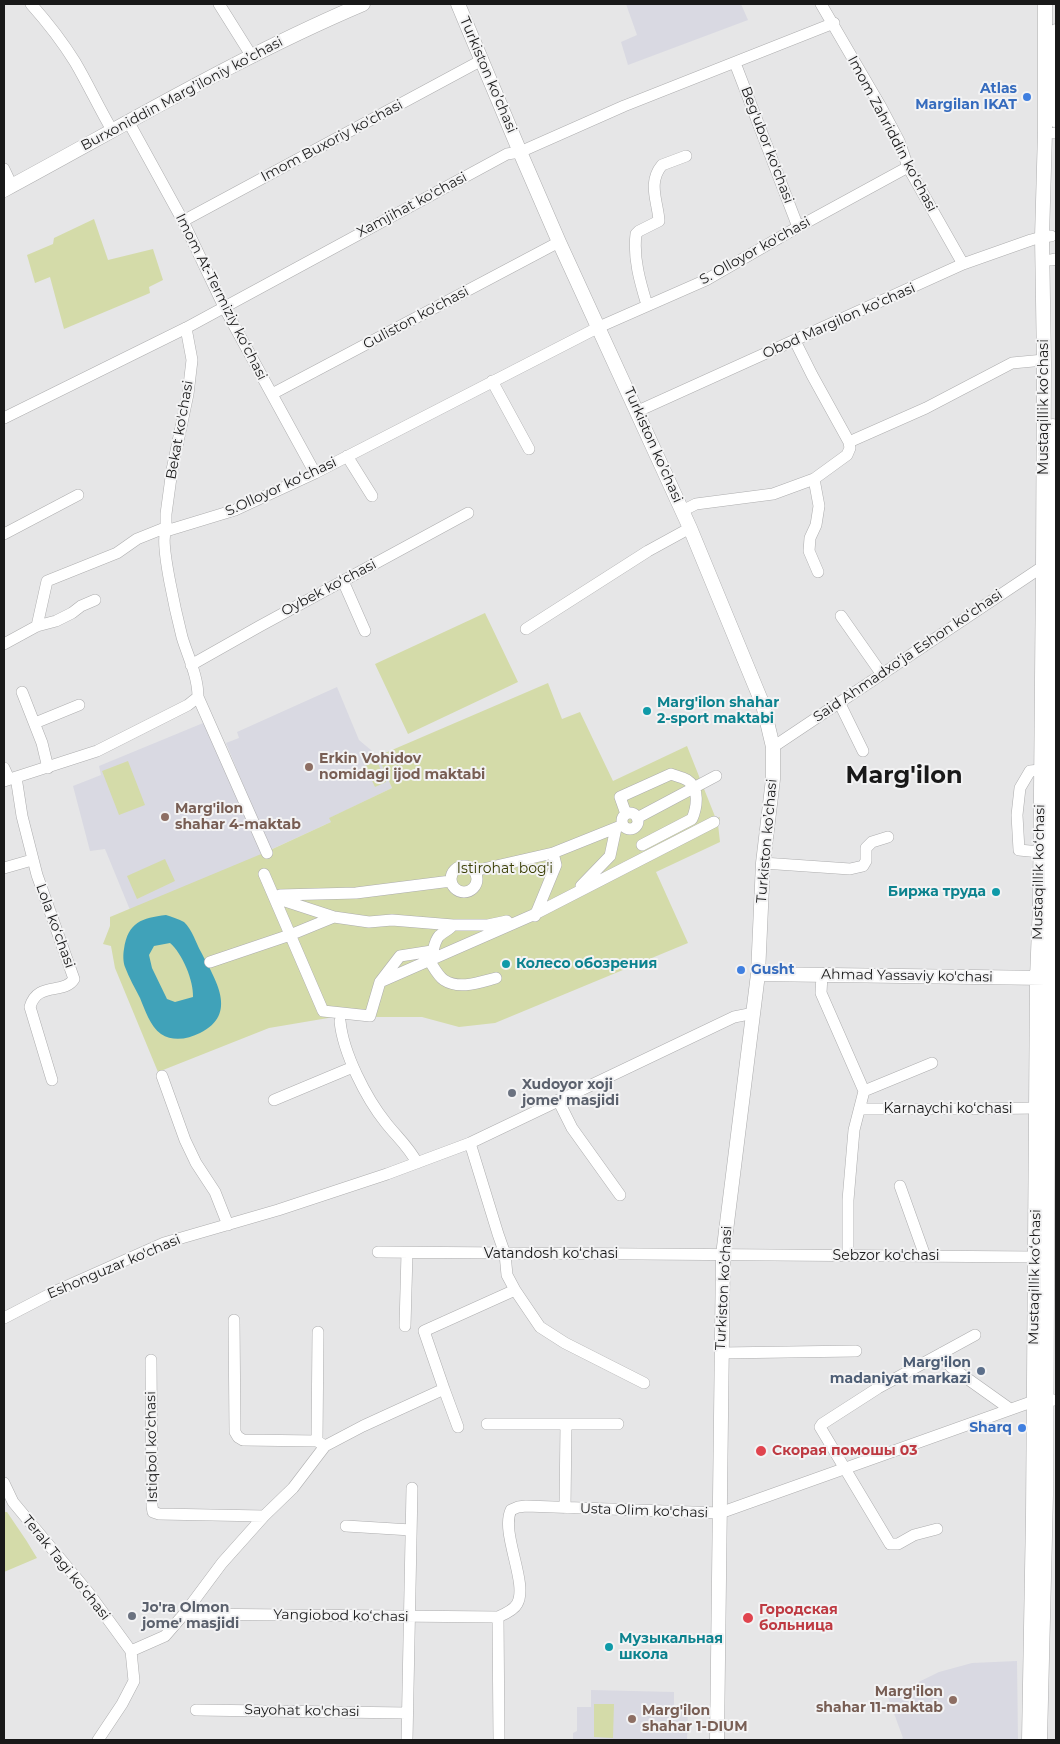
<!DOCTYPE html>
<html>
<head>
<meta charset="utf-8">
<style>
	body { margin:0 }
	#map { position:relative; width:1060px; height:1744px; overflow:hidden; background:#e6e6e7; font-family:Montserrat,sans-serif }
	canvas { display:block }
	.frame { position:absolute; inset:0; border:5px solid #191919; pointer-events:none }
</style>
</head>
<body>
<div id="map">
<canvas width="1060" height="1744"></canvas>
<div class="frame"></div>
</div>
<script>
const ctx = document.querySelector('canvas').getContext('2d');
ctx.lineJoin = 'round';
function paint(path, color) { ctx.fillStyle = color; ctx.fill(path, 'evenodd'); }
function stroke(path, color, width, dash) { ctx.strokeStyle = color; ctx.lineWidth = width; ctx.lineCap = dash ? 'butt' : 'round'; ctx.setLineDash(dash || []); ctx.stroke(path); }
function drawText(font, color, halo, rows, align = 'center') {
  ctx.font = font + ' Montserrat,sans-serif'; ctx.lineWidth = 4; ctx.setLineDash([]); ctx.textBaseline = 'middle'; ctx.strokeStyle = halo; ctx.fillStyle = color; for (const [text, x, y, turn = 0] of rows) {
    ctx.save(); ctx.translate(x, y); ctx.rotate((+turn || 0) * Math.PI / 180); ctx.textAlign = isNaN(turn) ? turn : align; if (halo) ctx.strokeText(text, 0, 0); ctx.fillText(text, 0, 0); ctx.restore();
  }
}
paint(new Path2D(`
	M626,4H741L748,20L628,65L621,42L637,35Z
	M337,687L359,740L378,756L392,788L330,818L331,822L270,850L226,743L239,738L237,732Z
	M208,721L264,855L130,910L105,849L90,851L73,786L101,775L99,766Z
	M1017,1661L1018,1740H900L903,1738L888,1697L939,1672L972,1663Z
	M591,1690L674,1692V1705L688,1706L687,1740H573V1733L577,1731V1707H591Z`), '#d9d9e2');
paint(new Path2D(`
	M94,219L108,260L153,249L163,280L149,287L150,293L64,329L50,277L35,283L27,255L53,244L54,238Z
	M485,613L518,682L408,734L375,664Z
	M548,683L562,719L580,712L613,781L687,746L716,819L720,817L718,824L720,842L656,872L688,943L495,1023L459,1027L422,1017H334L269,1028L158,1072L115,968L111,946L103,944L110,926V917L266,852L331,822L329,818L392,788L378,756Z
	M128,761L145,805L119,815L102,771Z
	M377,761L386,782L375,787L365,766Z
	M165,859L175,881L137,899L127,876Z
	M4,1512H7L26,1540L37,1558L4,1572Z
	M594,1704H614L613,1738L594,1737Z`), '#d4dba9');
paint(new Path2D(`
	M166,915C172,917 179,919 184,922C192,929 196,943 201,952C215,979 239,1014 200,1033C188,1039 173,1042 161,1034C150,1026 145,1010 140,998C135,988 129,978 125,967C123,962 123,954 124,949C128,922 142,918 166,915ZM170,943C182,953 194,981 193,997L175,1002L167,999L152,968L149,955L154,946Z`), '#40a2b9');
const minor = new Path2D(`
	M31,4C47,22 62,41 75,62C88,84 99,108 112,130
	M219,4L251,55
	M821,4L881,107L899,141L908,167L963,264
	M735,63L798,227
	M128,121L183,221L224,307L315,473
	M1054,133H1056
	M4,169L12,186
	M183,221L482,60
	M1051,260L1056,259
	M647,305C640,282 633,258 636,234L639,231L659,221C658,202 647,183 662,165L686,156
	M795,341L812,375L849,442
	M492,381L529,449
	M272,394L559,242
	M638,411L963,264L1031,240L1042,237L1051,236
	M4,418L186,328L507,154L520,152L624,106L834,23
	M347,456L372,496
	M814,479L819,506L816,525L810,538L809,551L818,572
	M682,511L696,504L773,494L814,479L847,455L850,448L849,442L926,408L1012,363L1044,360
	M166,531V514L172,470L188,394L192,360L186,328
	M4,534L78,495
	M343,581L365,631
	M841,616L881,673
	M37,626L47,581L117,553L137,539L167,527
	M526,629L648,551L690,528
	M4,644L37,626L56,621L72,613L81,606L95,600
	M191,665L260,626L468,513
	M22,692L42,743L48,768
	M198,697L267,853
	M839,702L863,751
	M35,723L79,705
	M773,747L1048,563
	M4,768L9,779
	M16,777L22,816L37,875L74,979C64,995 37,981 30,1007L52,1080
	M4,781L97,751L188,705L198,697C198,676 188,657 182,637C178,621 159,542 166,531L235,510L315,473L599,327L706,280L798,227L908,167
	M622 821a8 8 0 1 1 16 0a8 8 0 1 1-16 0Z
	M626,814L620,797L671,774C676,776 682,777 687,780C700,788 697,807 692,819L642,845
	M637,818L716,776
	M1040,852L1019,850L1017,815L1020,788L1030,771L1040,770
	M763,863L850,869L863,866L866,861V848L872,842L888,837
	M451 879a13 13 0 1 1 26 0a13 13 0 1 1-26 0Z
	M4,868L32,860
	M474,871L553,853L623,825
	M264,874L323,1011L370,1016L380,982L400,956L432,951
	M581,886L610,856L616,828
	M280,895L282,900L334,917L369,922L392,920L453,925H488L507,921
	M280,895L356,893L451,881
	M535,916L556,865L553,853
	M453,925C449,930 443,932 439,936C433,943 434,954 429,960C433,966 438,976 444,980C459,990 480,982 496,978
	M210,962L290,935L334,917
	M822,975L821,993L864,1091L854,1130L848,1200V1255
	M380,982L533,915L714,822
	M340,1021C343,1053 366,1098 386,1123C397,1137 409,1147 417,1163
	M162,1076L185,1140L196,1163L215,1192L228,1225
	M864,1091L932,1063
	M274,1100L353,1067
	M558,1100L572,1128L620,1195
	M860,1109H965L1036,1108
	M470,1143L498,1234L505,1254L507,1275L515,1290L540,1327L565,1343L644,1383
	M900,1186L925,1256
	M378,1252L1035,1257
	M4,1318L56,1291L164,1243L278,1210L387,1174L470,1143L734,1017L754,1013
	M234,1320L235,1432L238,1437L243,1440L317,1441L325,1446
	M405,1326L407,1253
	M721,1353L856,1351
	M942,1353L951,1367L1010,1409
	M151,1360L152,1506L153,1512L159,1514L264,1516
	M444,1389L458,1427
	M487,1424H618
	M317,1441L318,1332
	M4,1483L13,1502L88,1592L131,1651
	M565,1508L566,1424
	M346,1526L411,1530
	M937,1529L914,1535L898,1544H890L820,1427L822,1424L878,1388L975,1335
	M184,1614L498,1617C505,1614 514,1610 517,1604C529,1584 500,1533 511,1510L518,1507L526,1506L720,1513L1034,1401L1056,1400
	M498,1617L499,1740
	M131,1651L165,1636L184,1614L222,1563L264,1516L293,1488L325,1446L363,1426L444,1389L424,1331L515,1290
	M196,1710L407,1713
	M98,1740L122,1704L134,1681L131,1651
	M407,1740L412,1488`);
const major = new Path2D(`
	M458,4L520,152L559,242L690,528L763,705L773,747V779L763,863L758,974L723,1255L717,1740
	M1054,120L1056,31
	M4,190C123,126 238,57 363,4
	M758,974L1046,978
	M1029,1740L1033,1515L1037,978L1040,904L1043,565L1044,364L1042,237L1045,132V4
	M1040,1740L1046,1495L1049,904L1055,559L1053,426`);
stroke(minor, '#adadae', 12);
stroke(major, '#adadae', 15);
stroke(minor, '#fff', 11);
stroke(major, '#fff', 14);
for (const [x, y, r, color] of [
	[1027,97,5,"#3f7fe0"],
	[647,711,5,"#0f9aa8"],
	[309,767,5,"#8d6e63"],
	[165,817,5,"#8d6e63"],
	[996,892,5,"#0f9aa8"],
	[506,964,5,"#0f9aa8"],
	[741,970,5,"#3f7fe0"],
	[512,1093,5,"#6b7280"],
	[981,1371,5,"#5c6f8a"],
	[1022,1428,5,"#3f7fe0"],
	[761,1451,6,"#e0444e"],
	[132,1616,5,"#6b7280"],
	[748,1618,6,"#e0444e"],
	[609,1647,5,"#0f9aa8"],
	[953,1700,5,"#8d6e63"],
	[632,1719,5,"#8d6e63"]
]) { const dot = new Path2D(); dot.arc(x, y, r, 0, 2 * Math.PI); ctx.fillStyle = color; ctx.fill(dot); stroke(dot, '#f3f3f4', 2); }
drawText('14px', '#191919', '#f3f3f4', [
	["Turkiston ko’chasi",488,75,67],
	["Burxoniddin Marg’iloniy ko’chasi",182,94,-28],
	["Imom Zahriddin koʻchasi",892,134,62],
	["Imom Buxoriy ko'chasi",332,141,-28],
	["Beg'ubor ko'chasi",767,145,69],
	["Xamjihat ko'chasi",412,205,-28],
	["S. Olloyor ko'chasi",755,251,-29],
	["Imom At-Termiziy koʻchasi",221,297,63],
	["Guliston ko'chasi",416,318,-28],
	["Obod Margilon koʻchasi",839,321,-24],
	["Mustaqillik koʻchasi",1044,407,-90],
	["Bekat ko'chasi",180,430,-80],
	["Turkiston ko’chasi",653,445,66],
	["S.Olloyor koʻchasi",281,487,-25],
	["Oybek koʻchasi",329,588,-28],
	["Said Ahmadxoʻja Eshon koʻchasi",908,656,-34],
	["Turkiston ko’chasi",767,841,-85],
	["Mustaqillik koʻchasi",1039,872,-89],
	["Lola koʻchasi",55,926,70],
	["Ahmad Yassaviy ko'chasi",907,976,1],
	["Karnaychi koʻchasi",948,1109],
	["Vatandosh koʻchasi",551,1254],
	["Sebzor ko'chasi",886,1256],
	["Eshonguzar ko'chasi",114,1267,-23],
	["Mustaqillik koʻchasi",1035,1277,-89],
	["Turkiston ko’chasi",724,1288,-87],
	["Istiqbol koʻchasi",152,1447,-91],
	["Usta Olim ko'chasi",644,1511,2],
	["Terak Tagi koʻchasi",66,1568,51],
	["Yangiobod koʻchasi",341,1616,1],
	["Sayohat ko'chasi",302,1711,1]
]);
drawText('bold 14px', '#366cbe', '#f3f3f4', [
	["Atlas",1017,89],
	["Margilan IKAT",1017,105],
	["Gusht",751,970,"left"],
	["Sharq",1012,1428]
], 'right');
drawText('bold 14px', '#0d838f', '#f3f3f4', [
	["Marg'ilon shahar",657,703],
	["2-sport maktabi",657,719],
	["Биржа труда",986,892,"right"],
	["Колесо обозрения",516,964],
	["Музыкальная",619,1639],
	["школа",619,1655]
], 'left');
drawText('bold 14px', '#785e54', '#f3f3f4', [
	["Erkin Vohidov",319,759],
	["nomidagi ijod maktabi",319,775],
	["Marg'ilon",175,809],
	["shahar 4-maktab",175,825],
	["Marg'ilon",943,1692,"right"],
	["shahar 11-maktab",943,1708,"right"],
	["Marg'ilon",642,1711],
	["shahar 1-DIUM",642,1727]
], 'left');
drawText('14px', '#3a3e04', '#f3f3f4', [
	["Istirohat bog'i",505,869]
]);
drawText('bold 14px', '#5b616d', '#f3f3f4', [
	["Xudoyor xoji",522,1085],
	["jome' masjidi",522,1101],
	["Jo'ra Olmon",142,1608],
	["jome' masjidi",142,1624]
], 'left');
drawText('bold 14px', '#4e5e75', '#f3f3f4', [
	["Marg'ilon",971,1363],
	["madaniyat markazi",971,1379]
], 'right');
drawText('bold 14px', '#be3a42', '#f3f3f4', [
	["Скорая помошы 03",772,1451],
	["Городская",759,1610],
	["больница",759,1626]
], 'left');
drawText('bold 24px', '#191919', '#f3f3f4', [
	["Marg'ilon",904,776]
]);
</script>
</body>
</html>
